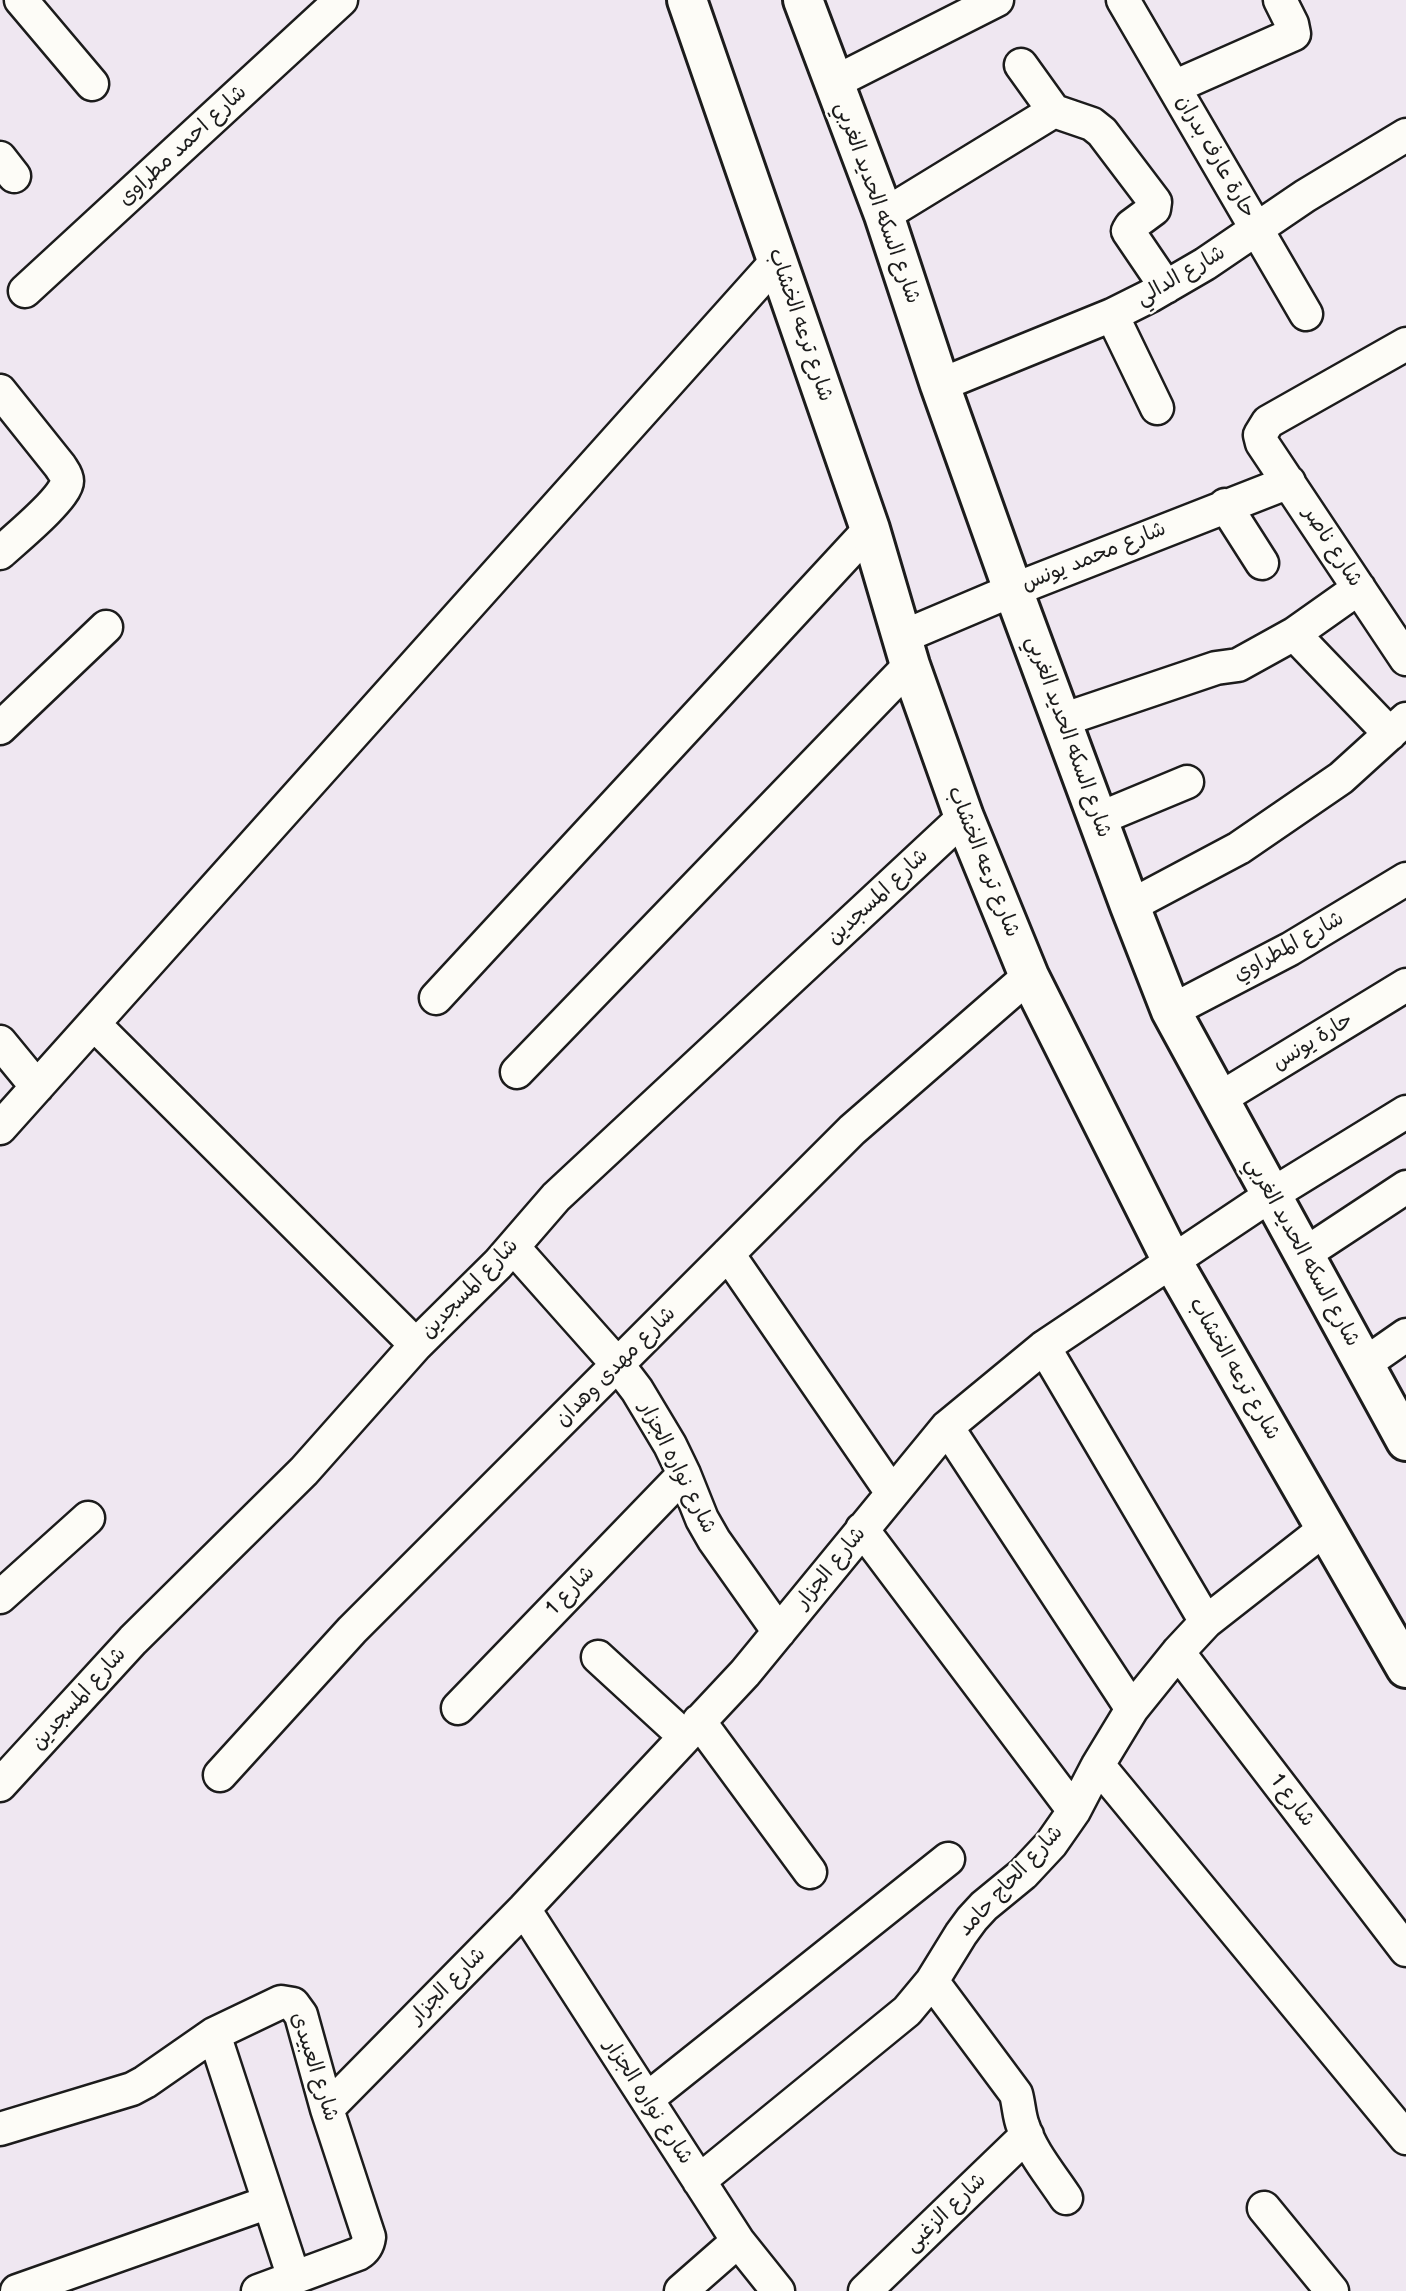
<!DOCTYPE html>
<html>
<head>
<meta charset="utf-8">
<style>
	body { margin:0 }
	canvas { display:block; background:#efe7f1 }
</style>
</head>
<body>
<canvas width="1406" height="2291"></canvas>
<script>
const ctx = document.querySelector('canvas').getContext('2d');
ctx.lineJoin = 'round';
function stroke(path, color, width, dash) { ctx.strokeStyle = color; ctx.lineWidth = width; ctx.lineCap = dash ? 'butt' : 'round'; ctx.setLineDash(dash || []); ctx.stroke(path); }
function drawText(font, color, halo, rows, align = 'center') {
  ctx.font = font + ' "Balsamiq Sans","Playpen Sans Arabic",sans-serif'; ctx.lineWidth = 5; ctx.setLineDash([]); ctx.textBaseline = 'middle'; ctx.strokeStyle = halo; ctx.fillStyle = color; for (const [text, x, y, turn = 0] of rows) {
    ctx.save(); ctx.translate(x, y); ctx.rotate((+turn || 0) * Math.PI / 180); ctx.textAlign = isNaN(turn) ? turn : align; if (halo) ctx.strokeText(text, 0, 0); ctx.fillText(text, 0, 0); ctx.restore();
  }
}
const street = new Path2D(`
	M21,0L92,84
	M1123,0L1306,314
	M1021,65L1054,111L1092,124L1102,132L1155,202L1154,209L1131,226L1128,231L1166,287
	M833,83L997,0
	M1174,87L1294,34L1292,24L1280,0
	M0,158L14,176
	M884,215L1054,111
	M25,291L341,0
	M1112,315L1157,408
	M1406,344L1268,422L1260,435L1262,443L1406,659
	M940,385L1112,315L1150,296L1205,264L1305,196L1406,135
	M0,391L60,466C63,471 67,475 67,481C67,497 13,541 0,553
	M1225,505L1262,563
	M1294,634L1390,734
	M902,637L1013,590L1289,482
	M1062,720L1216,668L1238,665L1294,634L1359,588
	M0,728L106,627
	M1098,819L1187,782
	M1130,906L1239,848L1341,778L1406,719
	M436,998L870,529
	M1171,1011L1290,949L1406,879
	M94,1024L416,1345
	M0,1042L37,1087
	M517,1072L910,665
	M1219,1099L1406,985
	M0,1128L777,261
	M513,1247L618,1365L637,1390L670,1445L684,1474L702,1519L714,1540L779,1632
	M728,1254L892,1493
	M1303,1255L1406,1187
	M1044,1347L1206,1622
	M1363,1365L1406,1335
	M947,1427L1132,1709
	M862,1529L1074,1811
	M0,1597L88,1518
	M1178,1652L1406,1950
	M598,1657L684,1736
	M458,1708L684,1474
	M699,1721L810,1872
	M1098,1765L1406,2138
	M220,1775L352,1630L852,1130L1029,976
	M0,1785L133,1640L304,1471L416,1345L498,1264L556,1197L964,817
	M524,1909L738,2241L778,2291
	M932,1981L1016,2094C1019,2105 1019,2116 1023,2126C1031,2152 1051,2175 1066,2198
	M214,2034L294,2278
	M647,2099L948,1859
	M327,2109L524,1909L745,1673L947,1427L1044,1347L1271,1195L1406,1112
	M0,2129L132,2089L145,2082L214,2034L281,2002L293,2004L301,2015L327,2109L369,2237C368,2245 365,2250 358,2254L258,2291
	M699,2181L907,2011L932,1981L961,1934L972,1919L984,1906L1023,1874L1051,1844L1074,1811L1098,1765L1132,1709L1178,1652L1206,1622L1326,1528
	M1264,2208L1332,2291
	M17,2291L269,2202
	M681,2291L738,2241
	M865,2291L1027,2135`);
const secondary = new Path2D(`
	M687,0L870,529L910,665L964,817L1029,976L1172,1261L1406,1668
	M803,0L884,215L940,385L1013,590L1130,906L1171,1011L1406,1441`);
stroke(street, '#1c1c1c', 37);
stroke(secondary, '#1c1c1c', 44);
stroke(street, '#fdfcf7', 32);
stroke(secondary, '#fdfcf7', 38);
drawText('21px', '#1c1c1c', '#fdfcf7', [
	["شارع احمد مطراوى",183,146,-43],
	["حارة عارف بدران",1215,157,60],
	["شارع السكه الحديد الغربي",877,203,70],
	["شارع الدالي",1181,276,-30],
	["شارع ترعه الخشاب",800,325,71],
	["شارع ناصر",1332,547,57],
	["شارع محمد يونس",1094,557,-22],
	["شارع السكه الحديد الغربي",1068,737,70],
	["شارع ترعه الخشاب",983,862,68],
	["شارع المسجدين",878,897,-43],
	["شارع المطراوي",1289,947,-29],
	["حارة يونس",1313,1042,-32],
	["شارع السكه الحديد الغربي",1302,1252,61],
	["شارع المسجدين",470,1289,-46],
	["شارع مهدى وهدان",616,1367,-45],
	["شارع ترعه الخشاب",1234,1369,60],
	["شارع نواره الجزار",677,1468,63],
	["شارع الجزار",831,1568,-51],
	["شارع 1",571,1591,-46],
	["شارع المسجدين",79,1699,-48],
	["شارع 1",1292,1801,53],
	["شارع الحاج حامد",1011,1881,-47],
	["شارع الجزار",448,1986,-45],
	["شارع العبيدى",314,2067,72],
	["شارع نواره الجزار",648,2102,57],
	["شارع الزغبى",946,2213,-44]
]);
</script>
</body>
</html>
